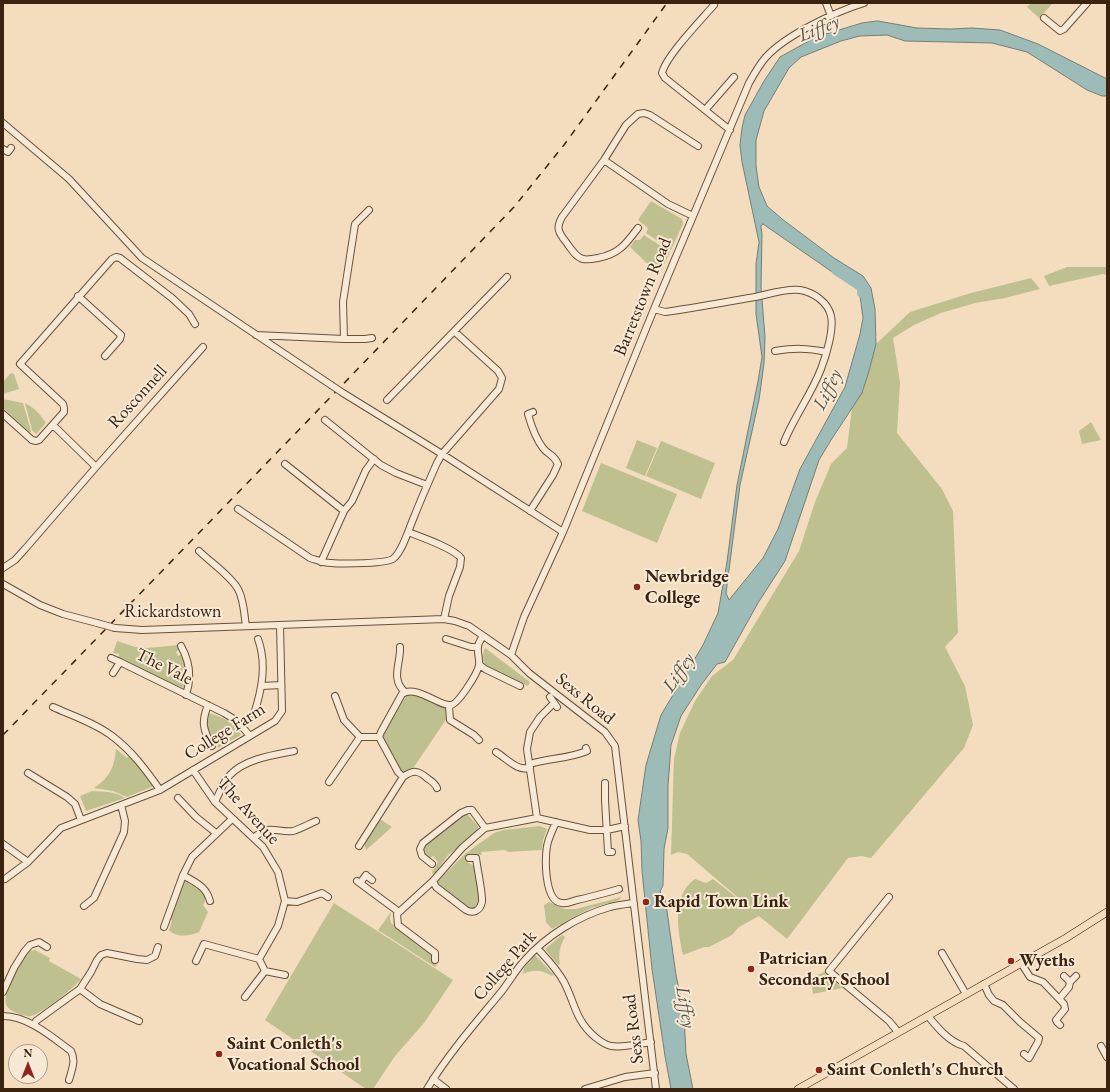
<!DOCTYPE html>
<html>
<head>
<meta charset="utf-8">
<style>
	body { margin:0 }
	#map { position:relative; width:1110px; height:1092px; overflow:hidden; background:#f3ddbe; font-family:"EB Garamond",serif }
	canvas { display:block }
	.frame { position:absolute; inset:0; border:4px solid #3a2410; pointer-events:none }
	.north { position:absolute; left:8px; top:1044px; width:40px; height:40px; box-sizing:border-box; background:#f7e9d5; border:1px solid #ab9a86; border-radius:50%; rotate:0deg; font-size:11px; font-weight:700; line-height:16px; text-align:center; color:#3a2410 }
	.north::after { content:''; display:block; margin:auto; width:14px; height:18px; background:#8f2418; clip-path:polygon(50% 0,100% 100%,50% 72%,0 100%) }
</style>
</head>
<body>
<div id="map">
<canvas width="1110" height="1092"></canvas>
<div class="frame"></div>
<div class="north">N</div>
</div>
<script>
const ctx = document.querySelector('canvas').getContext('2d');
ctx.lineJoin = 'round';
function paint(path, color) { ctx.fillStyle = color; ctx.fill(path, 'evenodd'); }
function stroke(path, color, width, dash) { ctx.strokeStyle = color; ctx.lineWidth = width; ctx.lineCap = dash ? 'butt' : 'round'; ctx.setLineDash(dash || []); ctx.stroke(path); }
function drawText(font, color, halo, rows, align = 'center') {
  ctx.font = font + ' "EB Garamond",serif'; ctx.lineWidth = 4; ctx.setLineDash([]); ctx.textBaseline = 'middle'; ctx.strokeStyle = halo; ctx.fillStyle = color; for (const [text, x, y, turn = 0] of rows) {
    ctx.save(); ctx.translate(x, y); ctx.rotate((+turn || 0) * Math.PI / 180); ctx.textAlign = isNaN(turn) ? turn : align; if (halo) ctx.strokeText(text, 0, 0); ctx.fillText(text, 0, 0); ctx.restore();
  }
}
paint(new Path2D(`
	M1031,3H1053L1039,18L1027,7Z
	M651,201L682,219L683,224L671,250L646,233L648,229L647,227L638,220Z
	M644,235L670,252L659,275L630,247L635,240H640Z
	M1067,267H1107V275L1103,274L1049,286L1044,276Z
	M1031,278L1040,289L1005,298L975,303L941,313L914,325L893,338L900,382L897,433L942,489L953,511L958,633L945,647L965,686L973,725L964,748L871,858L861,856L848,858L787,939L759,916L739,927L732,935L709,947H704L683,955C678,932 671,895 695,879L706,883L713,879L755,912L687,854L678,852L671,855L674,759L680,733L695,701L712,676L733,660L799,551L815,502L831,464L847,448L852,408L862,393L869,371L876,344L910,312L971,293Z
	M11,373L14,374L19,389L3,394V382Z
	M3,399L23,403L31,431L30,433L3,408Z
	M25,403C35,408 40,414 46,423L36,434L32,430Z
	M1091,422L1101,440L1082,444L1079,431Z
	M637,440L657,448L645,476L626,468Z
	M661,441L715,463L701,499L646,476Z
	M601,463L677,494L657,543L582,511Z
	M117,641L135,647L147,648L179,645V649L176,652L178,656L182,654L188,674L185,687L180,688L119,658V654L113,653Z
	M485,648L530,682L528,686L485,666C483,661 482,653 485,648Z
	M409,694H413L445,706L447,719L445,721L414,767L401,773L383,737L384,732L406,696Z
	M209,713C222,717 235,722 241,735L218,748L217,743L219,740L217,736H212L208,734L206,717Z
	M116,749L127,758L131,754L154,786L127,797L113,791L94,788C110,777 114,768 116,749Z
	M92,791C104,792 115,791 125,798L86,811L80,796Z
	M467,814L478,826V833L448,855L434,875L432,872L438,862L433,856L428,859L422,854L425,845L463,815Z
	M380,819L392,827L366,850L364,842Z
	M540,826L547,829L543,840L542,850L508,852L505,850L481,852L482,855H467L468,863L471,864L475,867L479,901L477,907L472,910C462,905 441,891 438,881L465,854L494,833L503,830Z
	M185,880L205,893L207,897L203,905L208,912L199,932C190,936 176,938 169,930L172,921L170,917L182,882Z
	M622,897L619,900L591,908L552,929L546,922L544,905L549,902L564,909H576Z
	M334,903L453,980L424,1023L395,1056L373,1089H366L265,1020Z
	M391,912L390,919L391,923L428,951L431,955V960L437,965L435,967L378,930Z
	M562,935L565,937C560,946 558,954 560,964L558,965L545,949Z
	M35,950L50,958L49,961L81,979C73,989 45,1011 32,1016C27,1017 22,1015 17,1013C0,1007 5,995 12,980C17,970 21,960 29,951Z
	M535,955L554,975L552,976C542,970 534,969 523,974L524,968Z
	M824,972L842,988L813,994L811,978Z`), '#bec08f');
const water = new Path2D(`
	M878,21L917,28L950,29L972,28L1000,30L1038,44L1107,79V96H1102L1087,90L1027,52L992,43L905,41L887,35L860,36L841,41L801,57L789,68L764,111L756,140V166L759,187L767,206L782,219L834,258L863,276L871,288L875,309L876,344L869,371L862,393L831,440L819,460L785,561L758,603L725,662L717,664L701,685L681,716L671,745L668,786V828L664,849L663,885L660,892L665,897L676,975L684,1014L686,1054L693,1089H671L665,1056L652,969L642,871L641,841L638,820L646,765L661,715L703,645L718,613L727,562L737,485L758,381L762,357L756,314V264L759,242L742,162L740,145L742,128L745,115L764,81L780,57L816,37L862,23ZM763,224L838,276L849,277L854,279L860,296L863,318L860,334L845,387L800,469L778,529L763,558L729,600L726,593L740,485L759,400L764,363L765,337L761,287L762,234L761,227Z`);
paint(water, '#9dbbb7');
stroke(water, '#757f74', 1);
stroke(new Path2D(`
	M836,270L862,287V293`), '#9dbbb7', 10);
const minor = new Path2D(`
	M826,3L831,16
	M714,5C701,20 666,56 662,73L665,78L730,130
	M1044,18L1060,31L1064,29L1087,3
	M706,109L734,77
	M3,123L69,179L142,258L331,385
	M3,149L8,152L11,148
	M604,160L668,204L693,216
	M369,210L355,224L343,302L344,339H365L372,338
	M638,228C626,244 619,254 598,258C593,259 587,260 583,259C575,257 570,247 566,242C558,232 556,228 562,217L604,160L626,125L638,114L644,113L650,115L698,146
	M78,296L121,335L120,339L105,356
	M654,309L665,312C693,308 721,303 749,298C765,296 783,288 800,290C813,292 828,302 831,316C834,330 826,356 821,369C811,395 794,417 784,442
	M256,335L344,339
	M775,351C794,348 807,348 826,352
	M343,393L442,454L563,532
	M387,400L507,277
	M3,414L32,440L36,441L39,440L64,412V408L63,404L20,364L112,259L116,257L120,258L172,298L189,314L195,324
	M325,420L381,465L396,473L427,485
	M53,425L96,467
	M285,464L344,511
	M238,509L310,558C317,560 324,563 331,563C341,564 389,564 394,558C403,550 409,528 414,517C421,499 429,481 437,463L442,454L499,389L502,378L498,371L455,332
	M530,511L553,475L558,464C553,453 549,456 543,448C536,439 531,425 528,414L533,412
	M408,532C421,537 453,548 461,558L460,567L449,596L444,619
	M199,551C210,562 230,575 238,589C244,600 244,614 246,626
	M321,562L344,511L352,501L366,470L374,459
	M3,568L15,560L25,549L96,467L203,347
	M3,584L40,605L63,614L97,623
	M115,628L142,630L444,619L455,621L469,626L511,655L529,673L605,732L615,746L656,1089
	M446,639L471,647H478
	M181,646C190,662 192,677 186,695
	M400,647C401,663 390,679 405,692
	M511,655L524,617L563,532L654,309L749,83C754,74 759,65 766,57C786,35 835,12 864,3
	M111,658L120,662
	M480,665L485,669L520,686
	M113,673L120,662L224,713L237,721L250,736
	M262,686L281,685
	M335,696L344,720L360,737H379L381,732L402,694C416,684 440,707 451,705C458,704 478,673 479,665C480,659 477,653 478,647C478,643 481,639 483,636
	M550,697L557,707
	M208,705C201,722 203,730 212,746
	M449,706L450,720L474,735L479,740
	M53,707C73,716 95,723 112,736C132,751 146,770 160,790
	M254,714C262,689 267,664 258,639
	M379,737L398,772L403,777
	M496,752C506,758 519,773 530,767
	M530,764C549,758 568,759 587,751L586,748
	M193,770L215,802L263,847L278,872L285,901L278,926L259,959L204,944L196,961
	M28,773L67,797L75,804L81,820
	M329,782L360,737
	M605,783V800L608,852H612
	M178,798L196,817L216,833
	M215,802C219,794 223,782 230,775C245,759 273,755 294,751
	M537,818L527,749L530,732L540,717L554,703
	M556,822C553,829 550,835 548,842C544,855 544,902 562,903C567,904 573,901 577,900C591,897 605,893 619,889
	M254,838C269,823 277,833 293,831C300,829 309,824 316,821
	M3,844L28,862
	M359,846L403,777C413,770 418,770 427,778C431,781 435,783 437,788
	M432,864L422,856L420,849L423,843L461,813L468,810H472L485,828
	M183,875C196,883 206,886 210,901
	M5,879L28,862L61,828L160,790L275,721L282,711L280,625
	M357,881L399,912
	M433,881L436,887L466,910C473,914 480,911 482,902C483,895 477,867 476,858H469
	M360,883L366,875L372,880
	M889,897L829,971L889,1021L898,1032
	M285,901L297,902L322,893L328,897
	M84,906L94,898L124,832L125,821L121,805
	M164,927L183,875L192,857L232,819
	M537,948C547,959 557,969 564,982C575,1003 575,1020 595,1037C600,1041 605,1045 611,1046C624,1048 638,1044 651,1042
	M942,953L966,994
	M435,960V953L398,925L397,914L433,881L462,848L485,828L537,818L590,830H607L625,826
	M1021,963L1030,977L1043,982L1064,1004L1065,1009L1056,1020L1057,1022L1060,1025
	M265,971L285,975
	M1064,976L1070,982
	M984,984L989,995L994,1001L1003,1005L1020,1022L1039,1038L1038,1042L1029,1058L1024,1054
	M80,989L100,1004L139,1021
	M3,992L14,968L24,952L30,945L39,942L47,947
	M245,997L265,971L259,959
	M1060,998L1069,987L1070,982L1076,976
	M3,1016C28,1016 52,1037 71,1051C76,1061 72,1069 69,1080
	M928,1016C937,1027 949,1042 964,1046L1014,1089
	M34,1025L36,1021L80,989L91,972L97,960L101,955L107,953L137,959L147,960L155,956L158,947
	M1101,1046L1107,1057
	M433,1079L446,1089
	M427,1089C447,1056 472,1027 497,997C507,986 514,972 524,961C546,936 578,916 610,907C618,905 627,904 634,903
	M585,1089L625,1077L655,1073`);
const major = new Path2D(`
	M798,1089L1066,938L1107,912`);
stroke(minor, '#68523c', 8);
stroke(major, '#3a2410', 8);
stroke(minor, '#f7e9d5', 6);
stroke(major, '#f3ddbe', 7);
stroke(new Path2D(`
	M3,735L322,406L514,207L564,145L667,3`), '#3a2410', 1.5, [7, 7]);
const minorBridge = new Path2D(`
	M331,385L343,393
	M97,623L115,628`);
stroke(minorBridge, '#68523c', 8, []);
stroke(minorBridge, '#f7e9d5', 6);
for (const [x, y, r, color] of [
	[637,587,4,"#8f2418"],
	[646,902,4,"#8f2418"],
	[1011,961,4,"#8f2418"],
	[751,969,4,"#8f2418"],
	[219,1054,4,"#8f2418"],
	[819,1070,4,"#8f2418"]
]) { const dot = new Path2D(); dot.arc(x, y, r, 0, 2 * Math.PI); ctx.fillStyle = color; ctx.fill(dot); stroke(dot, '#f7e9d5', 1.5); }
drawText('18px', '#3a2410', '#f7e9d5', [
	["Barretstown Road",643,297,-68],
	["Rosconnell",138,397,-48],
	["Rickardstown",173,612],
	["The Vale",164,667,26],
	["Sexs Road",585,699,39],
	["College Farm",225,732,-32],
	["The Avenue",248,811,48],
	["College Park",505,966,-49],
	["Sexs Road",634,1029,-97]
]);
drawText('bold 18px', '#3a2410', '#f7e9d5', [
	["Newbridge",645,577],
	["College",645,598],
	["Rapid Town Link",654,902],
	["Patrician",759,959],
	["Secondary School",759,980],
	["Wyeths",1019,961],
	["Saint Conleth's",227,1044],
	["Vocational School",227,1065],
	["Saint Conleth's Church",827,1070]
], 'left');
drawText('italic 19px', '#585142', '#f7e9d5', [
	["Liffey",819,29,-22],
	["Liffey",828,390,-64],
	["Liffey",679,673,-56],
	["Liffey",685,1007,80]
]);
</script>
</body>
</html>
